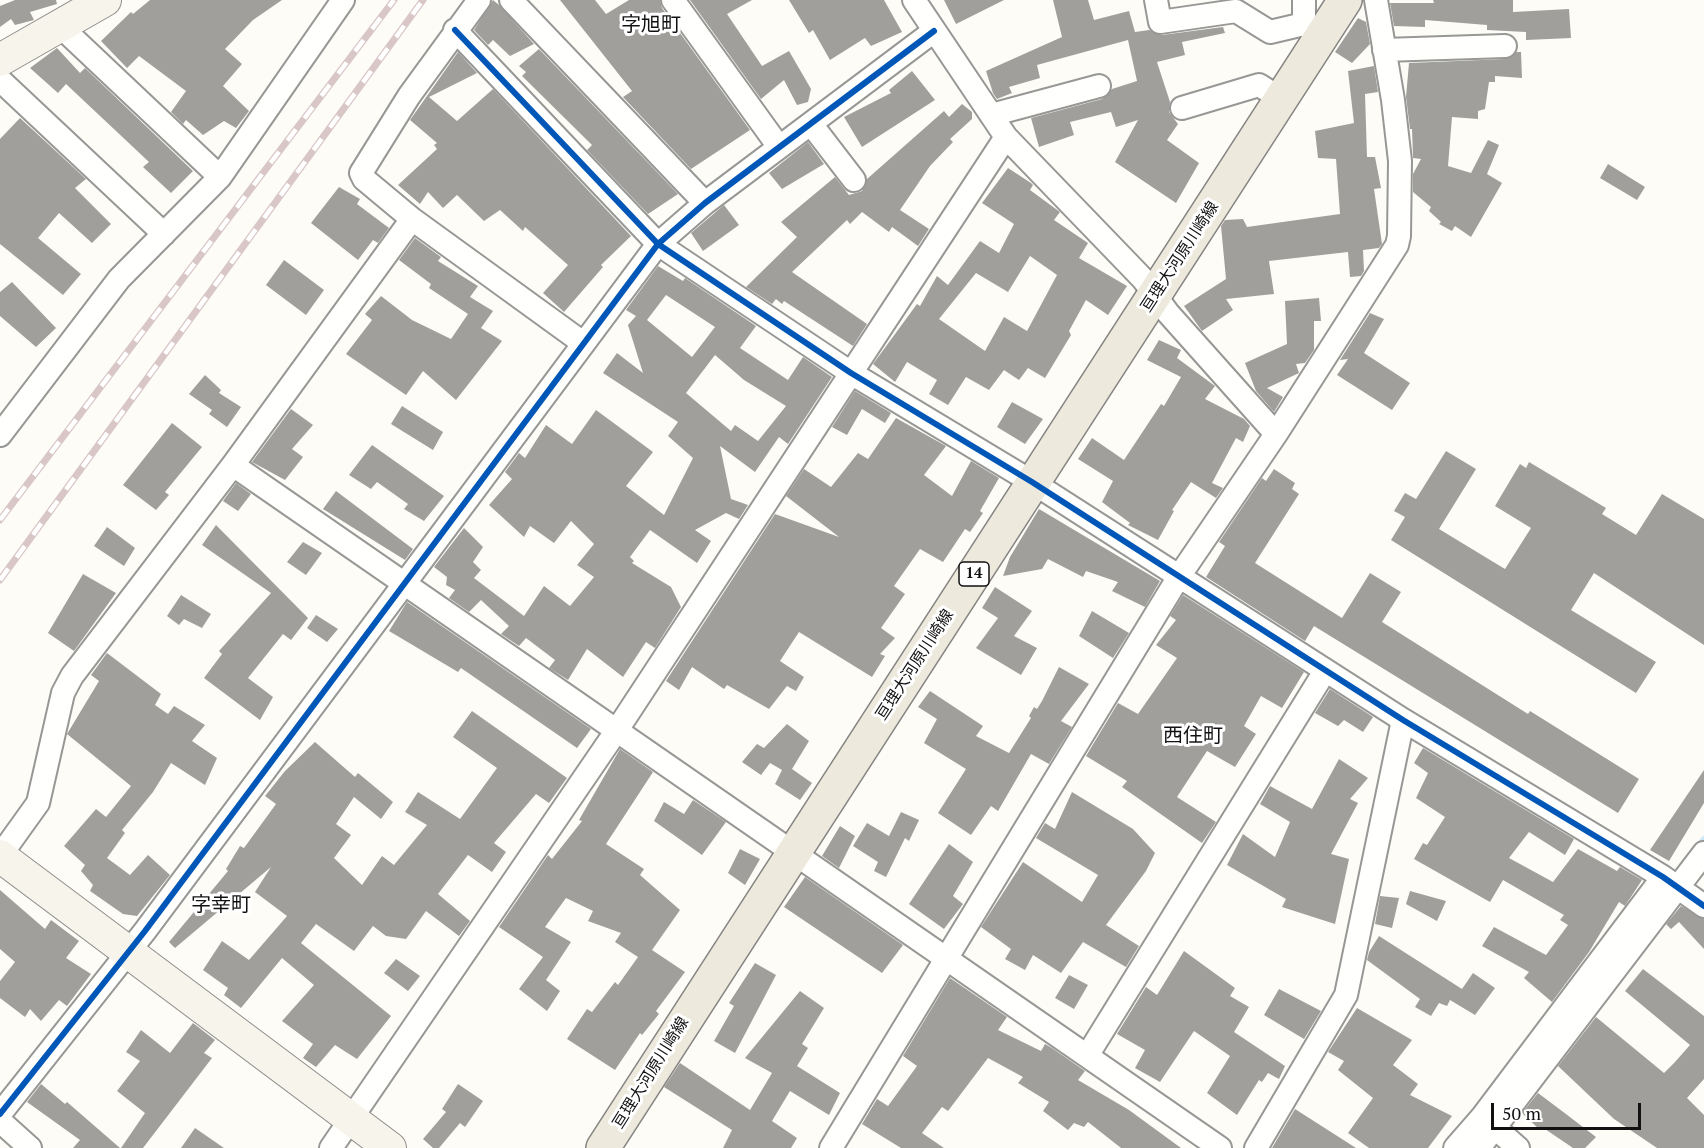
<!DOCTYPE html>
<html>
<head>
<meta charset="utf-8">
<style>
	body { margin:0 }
	#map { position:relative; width:1704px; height:1148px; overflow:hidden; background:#fdfcf7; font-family:"PT Serif",serif }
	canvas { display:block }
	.scale { position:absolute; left:1491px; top:1103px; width:150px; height:27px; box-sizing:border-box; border:3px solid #111; border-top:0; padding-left:8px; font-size:18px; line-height:21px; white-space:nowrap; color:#111; -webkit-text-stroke:4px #fff; paint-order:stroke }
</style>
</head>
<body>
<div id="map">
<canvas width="1704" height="1148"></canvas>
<div class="scale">50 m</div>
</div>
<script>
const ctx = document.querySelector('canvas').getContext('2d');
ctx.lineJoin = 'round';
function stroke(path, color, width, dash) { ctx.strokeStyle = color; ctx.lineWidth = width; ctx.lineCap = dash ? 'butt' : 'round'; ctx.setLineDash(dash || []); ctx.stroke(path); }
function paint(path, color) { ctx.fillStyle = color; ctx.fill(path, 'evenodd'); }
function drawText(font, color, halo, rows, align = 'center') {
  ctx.font = font + ' "PT Serif","Noto Sans JP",serif'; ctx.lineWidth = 6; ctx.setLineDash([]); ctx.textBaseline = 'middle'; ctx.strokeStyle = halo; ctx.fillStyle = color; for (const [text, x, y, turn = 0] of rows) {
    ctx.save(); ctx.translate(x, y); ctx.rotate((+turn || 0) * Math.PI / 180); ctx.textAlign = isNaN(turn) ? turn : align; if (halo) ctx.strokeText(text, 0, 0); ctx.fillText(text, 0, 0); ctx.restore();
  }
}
stroke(new Path2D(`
	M1697,848L1704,839`), '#cde8f7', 6);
paint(new Path2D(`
	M15,0H56L57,4L30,12L34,20L15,25L11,19L0,27V6Z
	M150,0H282L253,20L225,49L242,64L223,86L249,111L236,128L224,121L203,135L186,120L183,124L171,112L186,91L139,56L127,68L101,41L131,12L133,14Z
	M493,0L499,5L534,44L510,56L493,40L488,45L474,30Z
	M560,0H595L606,14L629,0H660L662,8L750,130L691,169L623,97L632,91Z
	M690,0H752L727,14L762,66L789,51L811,89L808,102L797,105L784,80L761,99Z
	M789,0H884L902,32L871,46L865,38L830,60L813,30L809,33Z
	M944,0H1004L956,24Z
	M1053,0H1088L1094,20L1129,11L1135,32L1149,30L1162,35L1223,27L1225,33L1182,42L1185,55L1157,62L1170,102L1169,112L1178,124L1167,140L1199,163L1176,203L1115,162L1138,120L1116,127L1111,112L1070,122L1074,135L1039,147L1031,118L1102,99L1112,89L1137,81L1128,40L1037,65L1040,78L1009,87L1012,93L997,99L993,93L986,71L1062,37Z
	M1433,0H1513V12L1569,9L1571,38L1526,40V32L1487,30V25L1425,20V27L1394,26L1390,3H1434Z
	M1358,18L1366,22L1370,44L1352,63L1335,52Z
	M57,48L80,73L85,68L193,171L171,193L143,167L149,162L66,84L58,93L30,68Z
	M539,49L678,194L648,214L587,150L592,145L522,76L526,72L519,66Z
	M458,52L477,73L429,97L457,121L493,89L631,236L601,265L603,267L564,312L543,293L568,265L525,227L523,231L500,210L484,221L457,195L443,208L428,192L420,204L398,185L437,149L434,145L437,143L410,120Z
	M1517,52H1521L1522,78L1495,76V82H1489L1485,109L1478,111V119L1452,117L1448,166L1471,173L1488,140L1499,145L1487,174L1502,183L1471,237L1455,226L1452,231L1439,224L1441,222L1429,211L1431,207L1413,192V174L1421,159L1413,158L1412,129H1410L1406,97L1409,63L1505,59Z
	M1374,66L1378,92L1365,94L1367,157H1375L1381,188L1374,189L1382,244L1379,248L1363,250L1364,271L1361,276L1350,277L1348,252L1269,261L1274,294L1226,299L1233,310L1202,331L1184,306L1226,279L1221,226L1225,220L1243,219L1247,227L1340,214L1336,159L1318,158L1315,131L1354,123L1348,71Z
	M912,71L935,100L862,147L844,117L891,93L889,90Z
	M962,104L972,112V119L950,139L953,142L930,166L900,210L929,229L918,246L892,227L889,232L862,212L850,224L847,220L792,272L867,324L853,346L784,301L782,304L776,299L772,304L746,287L797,237L781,222L835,177L849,195L862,191L867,179L944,111L949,117Z
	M20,118L86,179L75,188L111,224L92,243L59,213L38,238L81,274L63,295L0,244V139Z
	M808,142L824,164L782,189L769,173Z
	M1608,164L1645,187L1637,200L1600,178Z
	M1008,168L1031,183L1033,185L1030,190L1060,212L1054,220L1088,243L1079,258L1127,286L1108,315L1086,300L1069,331L1071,335L1045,378L1028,368L1019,380L1004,370L989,390L966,377L948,405L929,394L937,380L907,362L895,382L873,364L917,304L920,306L937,276L948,285L980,241L999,253L1014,224L982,203ZM1030,256L1057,275L1027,331L1004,317L985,351L939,319L976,273L1008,292Z
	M339,187L360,199L357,204L389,228L378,243L373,240L358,260L311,223Z
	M724,205L739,225L703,251L691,233Z
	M415,238L441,257L438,261L478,286L470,297L493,311L481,328L502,341L456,400L423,371L406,395L346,354L372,320L365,314L381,296L412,320L451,339L468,314L429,288L431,284L399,260Z
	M284,260L324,290L306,315L266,285Z
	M658,266L683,281L685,278L756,326L740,348L788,380L803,357L832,377L788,444L779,437L755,472L720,446L731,499L748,505L739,519L726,513L695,530L711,541L697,563L650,530L630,557L634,561L632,563L671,587L681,607L655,648L646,642L623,677L587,649L568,680L549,668L555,660L526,638L519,646L501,634L509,626L481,600L469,612L449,598L455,590L446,585L447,577L434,567L464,528L483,547L473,562L481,570L474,578L524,616L544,586L570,606L594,577L577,565L594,544L571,521L554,543L530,526L524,537L489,505L512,479L505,472L519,453L525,458L546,425L572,444L596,410L653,452L626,486L664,515L693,458L668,436L678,422L603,373L617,353L643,373L628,325L636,316L626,310ZM666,295L715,327L692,357L647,320ZM715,355L744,380L786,406L758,441L735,425L731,431L686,393Z
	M12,282L56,328L36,347L0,316V292Z
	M1319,298L1321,321H1314V350L1305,363L1296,364L1299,373L1267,388L1283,397L1274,412L1256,391L1245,363L1287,344L1285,301Z
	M1370,313L1384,319L1364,353L1410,383L1392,410L1337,375L1348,359L1340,360Z
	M1159,340L1181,350L1177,358L1215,386L1205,399L1244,419L1250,426L1243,442L1236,438L1212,483L1223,488L1216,498L1191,482L1172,510L1174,511L1158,540L1128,525L1130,523L1102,502L1113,481L1078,459L1092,438L1124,460L1161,404L1164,406L1181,377L1147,360Z
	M205,375L221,390L219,393L241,407L227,427L209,414L212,410L189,394Z
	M855,391L891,413L885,423L862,409L847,435L832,427Z
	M1012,402L1043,419L1025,444L997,427Z
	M402,406L443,432L433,450L391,424Z
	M291,409L313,425L292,449L303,457L285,480L252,462Z
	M896,418L946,446L924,475L952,496L971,461L999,478L980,511L983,513L970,532L965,529L943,562L920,549L894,586L905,594L881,628L895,638L880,654L885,656L872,677L799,632L780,661L804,677L796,691L787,686L769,709L727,685L724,689L692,667L679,690L666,681L775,514L839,537L786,496L804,469L831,487L858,453L868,459Z
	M172,423L202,447L165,492L169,495L156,510L123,485Z
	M372,445L444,496L424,521L404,509L408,504L377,482L371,489L349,475Z
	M1446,451L1476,469L1439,529L1505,569L1531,528L1495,506L1520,464L1526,468L1529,462L1606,508L1602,514L1636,535L1662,494L1704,519V645L1594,573L1571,610L1656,662L1636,693L1391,540L1405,517L1394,511L1405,493L1416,499Z
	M1274,469L1295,483L1292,489L1299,494L1255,563L1342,618L1370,573L1401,592L1382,622L1528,714L1530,711L1639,779L1618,813L1314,626L1305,641L1206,577L1225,546L1219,542L1262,478L1266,481Z
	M236,483L251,494L238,511L223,501Z
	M336,491L413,549L405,560L323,509Z
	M1039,509L1160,581L1145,607L1112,591L1118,582L1086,571L1083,577L1048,559L1042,569L1003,576L1010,557Z
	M216,525L308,618L291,640L283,634L248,678L273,697L260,720L204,678L222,654L219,651L271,593L202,545Z
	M107,527L135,548L124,566L94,546Z
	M303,542L322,553L306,575L287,562Z
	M83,574L116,593L74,651L48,633Z
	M995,587L1032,611L1014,636L1037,648L1021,675L976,648L998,618L982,608Z
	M181,595L211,614L202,628L184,619L179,625L167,616Z
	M1183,595L1304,672L1282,708L1261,696L1244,726L1256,734L1235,767L1207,751L1177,797L1216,822L1202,843L1122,787L1127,781L1086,756L1118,703L1138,714L1177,658L1156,645L1176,620L1170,616Z
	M407,602L591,729L577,748L461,668L458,672L389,631Z
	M1092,611L1129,633L1113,658L1079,636Z
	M316,615L338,629L327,642L307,628Z
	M107,653L161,694L155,705L168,714L174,706L205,725L192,741L217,758L205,785L171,763L153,792L122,830L125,833L107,858L130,875L148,855L170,875L137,916L123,914L90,891L93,885L81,871L85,865L64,846L96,809L106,817L131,786L67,734L99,681L91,675Z
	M1059,667L1089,684L1061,721L1072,727L1049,764L1031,754L998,811L991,806L971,835L938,813L966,769L924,743L937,719L918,707L930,691L983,726L976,736L1009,753L1031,718L1029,716L1034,707L1037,709L1042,701Z
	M1330,689L1373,717L1363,732L1344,720L1338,726L1315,713Z
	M472,711L567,778L549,803L536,794L494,843L506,852L492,872L468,855L438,894L470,921L459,936L426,911L406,939L386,936L373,926L354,951L316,924L301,943L391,1016L357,1059L335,1045L316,1067L303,1058L313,1044L282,1021L314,985L282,958L241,1008L224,995L228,988L203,970L222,941L249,960L287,916L255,892L271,867L175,948L169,942L228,871L226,869L240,846L244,848L276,804L265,796L285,771L315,742L355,777L358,773L393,802L381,819L354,797L336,824L351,835L334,858L362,885L382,856L394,865L427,825L405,812L418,792L460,819L497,768L453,737Z
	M787,724L809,741L792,769L812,783L800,800L775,784L782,770L770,763L761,775L742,762L757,744L764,748Z
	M1423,748L1574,839L1565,855L1529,832L1509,858L1553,882L1578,849L1617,871L1620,867L1642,880L1625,906L1619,902L1589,952L1552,1002L1524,978L1529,972L1482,946L1494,927L1546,955L1568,925L1560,920L1564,915L1503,880L1490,902L1414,859L1423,843L1427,845L1445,817L1416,798L1428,773L1414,763Z
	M620,749L653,772L606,844L644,869L640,875L680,910L652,950L685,972L656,1011L659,1014L642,1035L640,1033L615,1070L567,1039L587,1009L592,1012L615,982L618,985L638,957L615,942L621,933L588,921L593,911L566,898L545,927L571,942L546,980L560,991L547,1011L519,989L543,957L499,927L546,858L548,855L552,859L582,821L579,820Z
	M1339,759L1368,778L1350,799L1358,803L1331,854L1349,859L1335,924L1282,907L1286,899L1227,865L1243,834L1275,857L1290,822L1260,804L1270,786L1312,809Z
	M1704,770V803L1669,861L1650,850Z
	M1072,792L1133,829L1155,853L1146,871L1106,925L1139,946L1126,967L1083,942L1061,973L1033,955L1025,970L1005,959L1011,949L981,927L1023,862L1082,902L1098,875L1036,838L1045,823L1055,829Z
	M693,800L726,822L702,855L654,821L664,802L684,814Z
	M901,812L919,820L909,841L905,838L886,877L874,871L878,862L853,846L867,823L889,836Z
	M840,826L855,836L839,868L822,856Z
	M949,844L973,862L953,896L963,904L944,929L909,904Z
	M740,849L760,859L745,885L728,873Z
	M805,877L903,945L882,973L784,907Z
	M0,890L45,929L51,920L79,941L66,958L91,974L67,1006L59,1000L41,1021L30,1009L25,1017L0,998V981L15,962L0,949Z
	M1410,891L1446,901L1437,921L1406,904Z
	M1380,896L1399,898L1392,928L1375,924Z
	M1681,906L1704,919V949L1679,922L1671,929L1666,924Z
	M1379,936L1462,989L1473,973L1495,988L1475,1015L1450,1000L1447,1006L1439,1003L1431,1016L1415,1007L1420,999L1367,960L1369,952Z
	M1184,951L1235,988L1230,996L1249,1007L1234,1032L1285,1066L1279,1079L1268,1073L1262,1082L1259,1080L1237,1115L1207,1093L1230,1056L1194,1031L1160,1082L1135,1068L1145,1050L1117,1034L1146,987L1157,995Z
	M396,959L420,976L408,991L384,973Z
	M755,963L776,975L735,1053L714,1041L734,1006L729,1003Z
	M1643,969L1704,1016V1079L1687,1098L1704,1115V1148H1657L1614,1119L1558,1066L1596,1017L1664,1073L1675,1062L1690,1045L1625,991Z
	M1069,975L1088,985L1074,1009L1055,998Z
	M950,978L1007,1017L998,1030L1041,1051L1045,1044L1052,1048L1085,1071L1078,1080L1129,1110L1181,1148H1121L1088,1122L1084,1127L1074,1123L1068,1130L1043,1111L1049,1102L1018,1083L1023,1077L988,1058L948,1111L942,1107L922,1133L944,1148H901L862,1124L877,1099L888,1106L917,1066L903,1056Z
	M1279,989L1321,1011L1304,1039L1264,1015Z
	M800,991L824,1008L802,1044L808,1048L797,1066L840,1093L829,1115L790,1091L772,1121L797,1138L791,1148H723L732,1130L664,1087L680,1063L750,1110L772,1073L745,1058Z
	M1357,1008L1412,1040L1393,1065L1418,1084L1410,1095L1452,1116L1428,1148H1369L1348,1133L1373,1098L1338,1070L1344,1061L1328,1052Z
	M193,1023L215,1040L204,1053L212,1058L143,1148H121L145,1113L117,1091L140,1061L126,1052L141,1030L170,1053Z
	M41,1084L65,1104L67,1102L120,1148H73L80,1140L27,1102Z
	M458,1084L483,1101L465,1127L460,1123L439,1148H433L423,1139L446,1112L442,1109Z
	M1538,1093L1562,1111L1596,1137L1585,1148H1573L1542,1127L1540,1130L1522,1113Z
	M1295,1109L1356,1148H1272Z
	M195,1128L224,1148H181Z`), '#a19f9c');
const street = new Path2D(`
	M479,0L409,96L361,173L364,179L412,219L583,343
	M511,0L705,203
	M673,0L779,147
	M1156,0L1160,22L1236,11L1270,32L1304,24
	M1304,0V24L1315,31
	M59,25L220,177
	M455,30L658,244L851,373L1032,482L1403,720L1663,877L1704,906
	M1384,50L1505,46
	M0,80L164,234
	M1182,108L1259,85L1281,99
	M991,115L1099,86
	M811,124L854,180
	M1276,434L1397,245L1399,236L1400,161L1393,100L1376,0
	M0,435L119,279L220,177L343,0
	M233,465L1220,1148
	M0,856L38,803L63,693L72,676L233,465L412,219
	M1087,1056L1325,671
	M0,1114L145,931L658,244L705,203L934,31
	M1484,1118L1518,1148
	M0,1121L30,1148
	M331,1148L617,730L1006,137
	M831,1148L1178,578L1276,434L1168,313L1143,279L1006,137L914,0
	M1256,1148L1346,995L1403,720
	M1455,1148L1482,1117L1663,877
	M1479,1148L1704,853`);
const secondary = new Path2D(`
	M0,60L105,0
	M0,856L390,1148`);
const primary = new Path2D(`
	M603,1148L1345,0`);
stroke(street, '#979795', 26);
stroke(secondary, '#8e8d8b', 34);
stroke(primary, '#858482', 36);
stroke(street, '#fffffe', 22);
stroke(secondary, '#f6f4eb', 32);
stroke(primary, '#ede9dc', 33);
const rail = new Path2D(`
	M0,520L394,0
	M0,580L423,0`);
stroke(rail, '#d9c6c7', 7);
stroke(rail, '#fff', 4.5, [14]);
stroke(new Path2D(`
	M455,30L658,244L851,373L1032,482L1403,720L1663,877L1704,906
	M0,1114L145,931L658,244L705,203L934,31`), '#0057b8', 6);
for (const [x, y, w] of [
	[974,574,30]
]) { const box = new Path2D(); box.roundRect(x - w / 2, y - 12, w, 24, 4.5); ctx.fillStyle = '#fff'; ctx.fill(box); stroke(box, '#111', 1.5); }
drawText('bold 15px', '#111', null, [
	["14",974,574]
]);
drawText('16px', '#111', '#fff', [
	["亘理大河原川崎線",1180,257,-57],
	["亘理大河原川崎線",915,665,-57],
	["亘理大河原川崎線",651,1073,-58]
]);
drawText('20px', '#111', '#fff', [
	["字旭町",651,25],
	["西住町",1193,736],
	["字幸町",221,905]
]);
</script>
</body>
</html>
